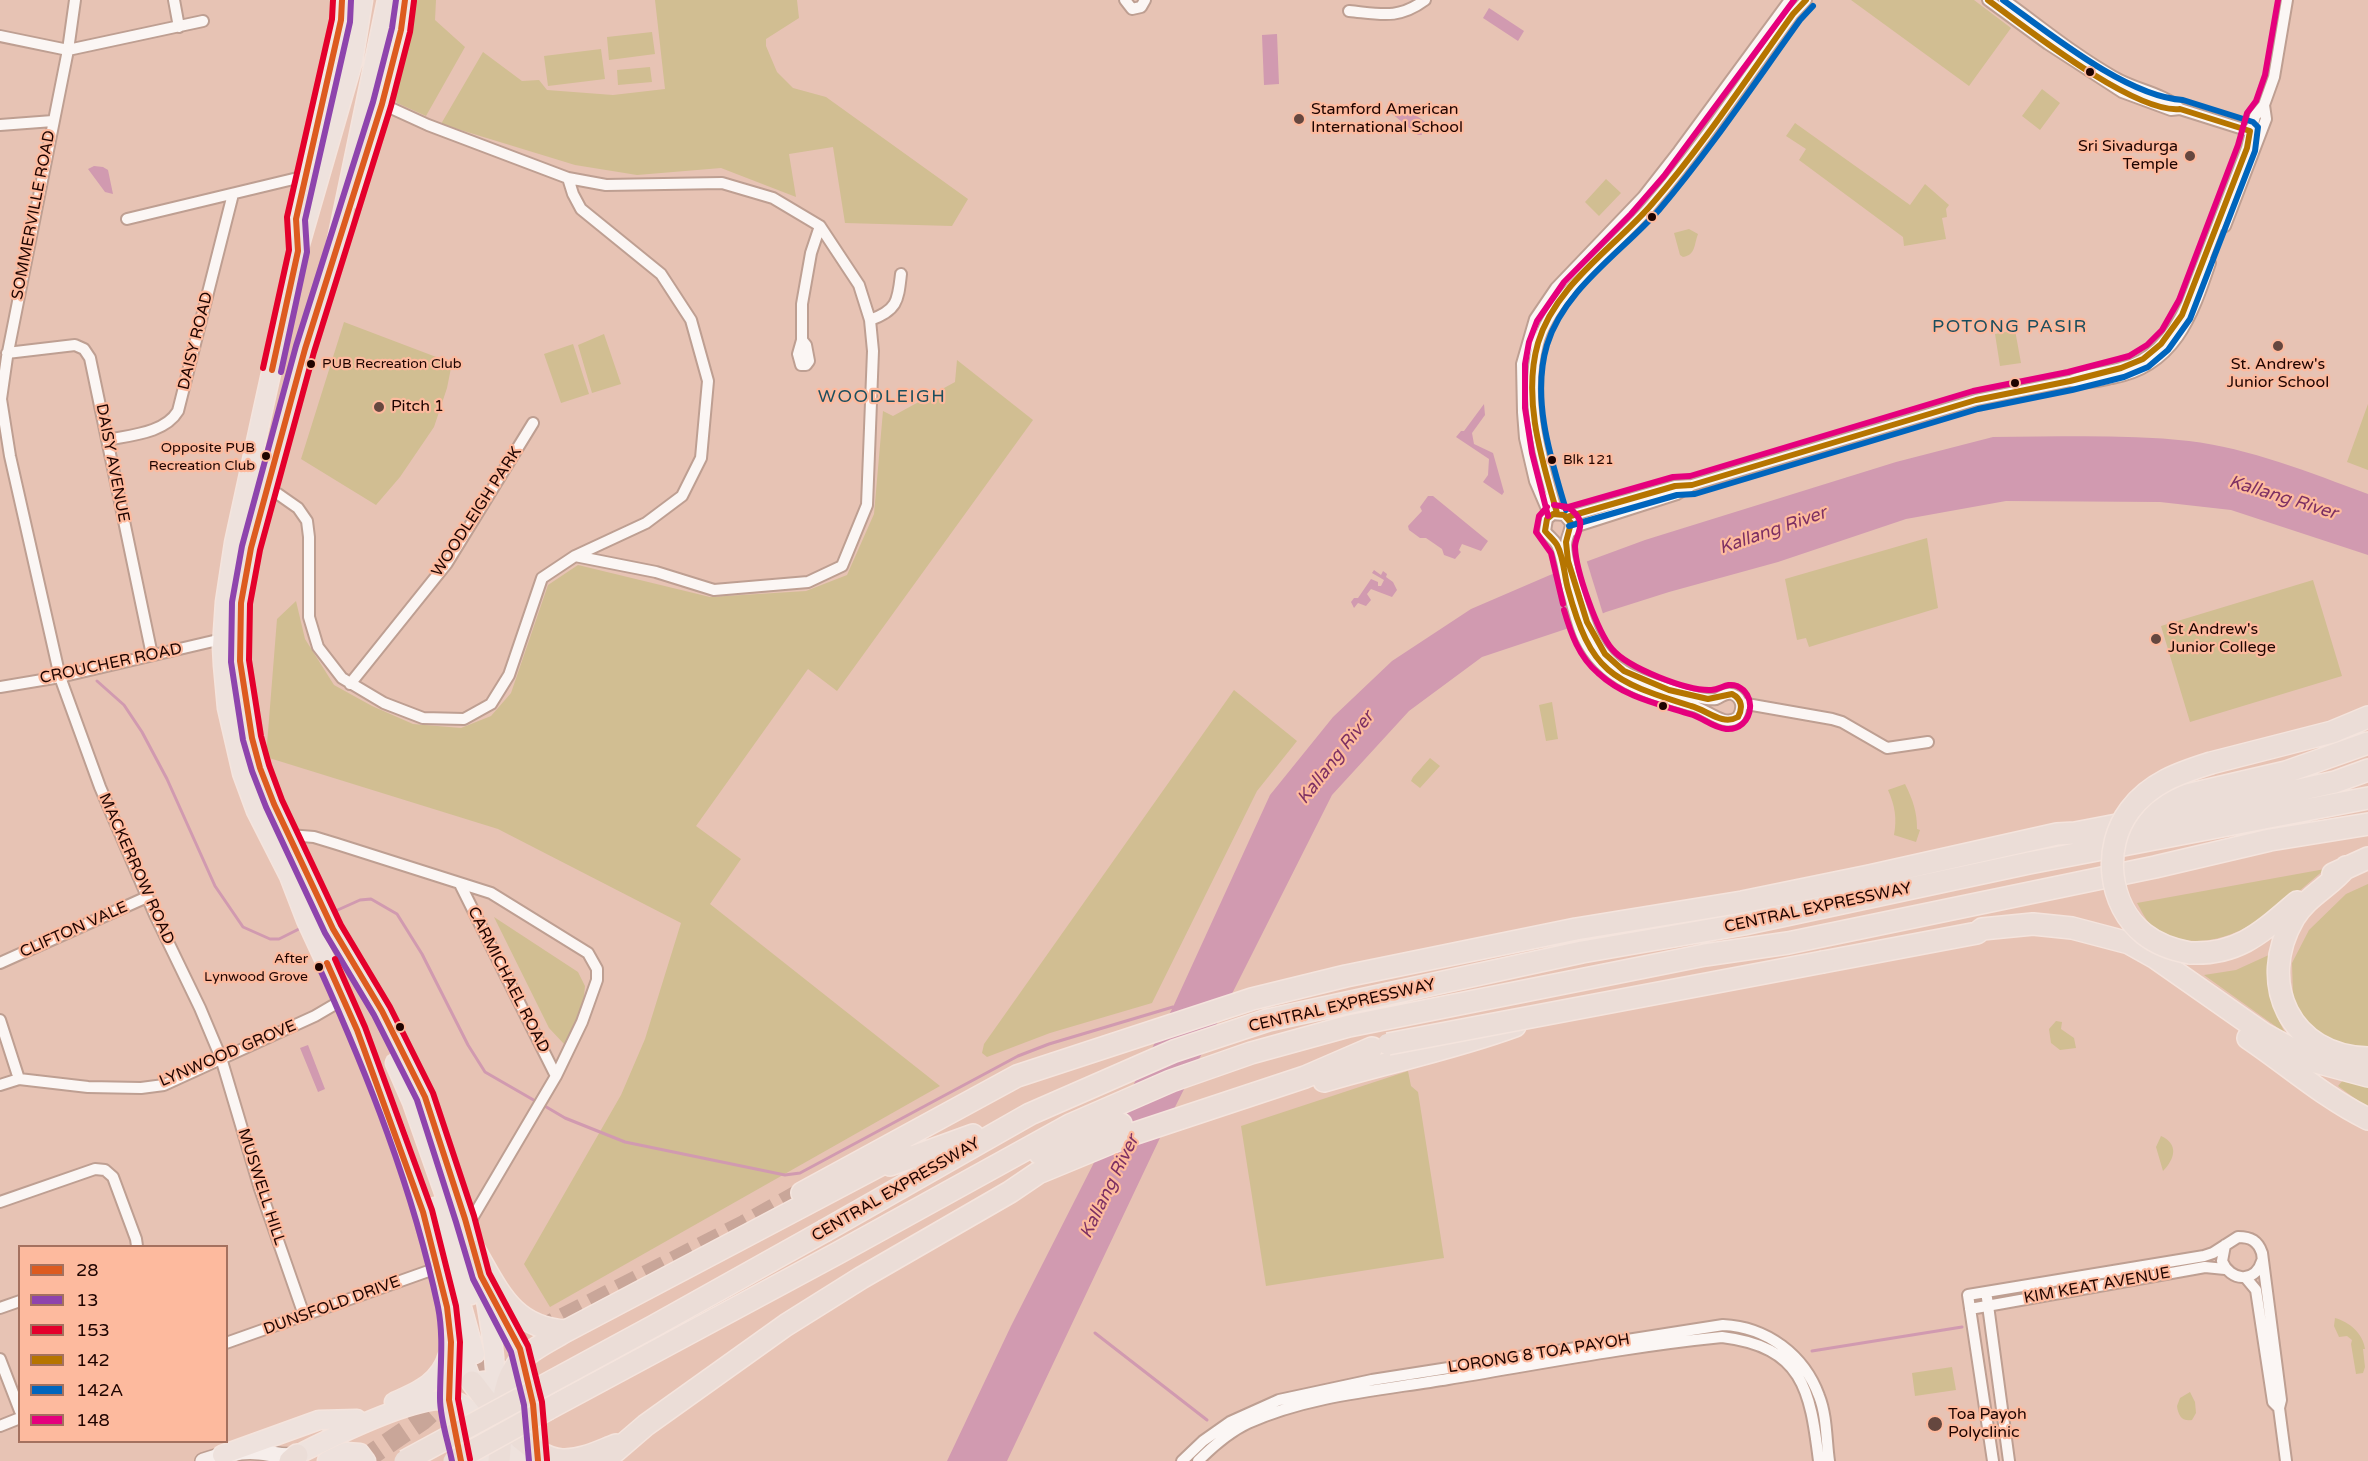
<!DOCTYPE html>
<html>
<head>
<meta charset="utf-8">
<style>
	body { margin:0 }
	#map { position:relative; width:2368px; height:1461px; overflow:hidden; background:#e7c3b4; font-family:"Varela Round",sans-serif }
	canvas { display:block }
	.legend { position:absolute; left:18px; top:1245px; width:210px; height:198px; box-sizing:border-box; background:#fdba9e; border:2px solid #a4715f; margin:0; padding:8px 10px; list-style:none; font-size:18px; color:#1f0400 }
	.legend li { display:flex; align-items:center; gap:12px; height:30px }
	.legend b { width:30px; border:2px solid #a4715f }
</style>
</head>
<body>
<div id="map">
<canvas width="2368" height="1461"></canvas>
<ul class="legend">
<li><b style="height:8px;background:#dd5b1f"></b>28</li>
<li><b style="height:8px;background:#8e44ad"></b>13</li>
<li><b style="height:8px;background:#e4002b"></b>153</li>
<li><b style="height:8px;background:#b67500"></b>142</li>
<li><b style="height:8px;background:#0065bd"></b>142A</li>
<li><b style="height:8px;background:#e5007d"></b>148</li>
</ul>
</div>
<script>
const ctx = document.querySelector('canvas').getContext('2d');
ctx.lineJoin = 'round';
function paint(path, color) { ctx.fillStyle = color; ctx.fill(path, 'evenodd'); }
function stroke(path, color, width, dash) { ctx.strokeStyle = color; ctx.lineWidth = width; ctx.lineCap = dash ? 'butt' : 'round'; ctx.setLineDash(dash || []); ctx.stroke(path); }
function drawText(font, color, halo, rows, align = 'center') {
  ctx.font = font + ' "Varela Round",sans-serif'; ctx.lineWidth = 4.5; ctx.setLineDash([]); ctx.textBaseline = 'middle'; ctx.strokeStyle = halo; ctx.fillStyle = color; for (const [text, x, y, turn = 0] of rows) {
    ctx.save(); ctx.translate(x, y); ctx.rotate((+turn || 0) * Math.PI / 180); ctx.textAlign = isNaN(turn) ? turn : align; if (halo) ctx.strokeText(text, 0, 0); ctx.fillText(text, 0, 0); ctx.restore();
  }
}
paint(new Path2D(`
	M413,0H436L435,20L465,47L426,116L397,103L394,95Z
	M655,0H797L799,18L766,39V46L777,72L793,88L826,97L968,199L952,226L845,223L833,147L789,154L796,197L721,168L637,175L575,165L441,124L483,52L522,81L539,80L547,90L613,95L665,89Z
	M1851,0H1974L2011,28L1969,86Z
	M652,32L655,54L609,60L607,37Z
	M601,49L605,79L548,86L544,56Z
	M650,67L652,82L618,85L617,70Z
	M2042,89L2060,103L2040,130L2022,116Z
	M1795,123L1910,205L1925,184L1949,205L1946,209L1947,217L1942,218L1946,239L1904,246L1903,237L1799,160L1806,149L1786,136Z
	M1606,179L1621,193L1599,216L1585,202Z
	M1689,229L1698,234C1694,244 1696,255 1683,257L1680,255L1674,233Z
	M344,322L452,363L447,388L434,427L400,477L376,505L301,459Z
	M2015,330L2021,363L2000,366L1995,334Z
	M604,334L621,384L592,393L578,345Z
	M573,344L589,394L561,403L544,354Z
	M957,360L1033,420L837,691L808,669L696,826L741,859L710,904L940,1086L550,1307L524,1264L621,1095L645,1039L681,923L498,829L266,757L277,619L296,601L305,639L334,685L372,706L413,724L461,728L491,716L511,693L548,585L578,565L710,597L806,591L847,575L874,514L883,411L893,416L955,382Z
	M2368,404V470L2347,462Z
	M1927,538L1938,608L1809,647L1806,638L1797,640L1785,579Z
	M2313,580L2342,676L2190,722L2161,626Z
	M1234,690L1297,741L1257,791L1152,1003L1050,1033L987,1057L982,1053L984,1044Z
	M1552,702L1558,739L1546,741L1539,705Z
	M1430,758L1440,766L1420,788L1411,781L1413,777Z
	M1905,784C1913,800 1917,812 1917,829L1920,830L1916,842L1894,835C1897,818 1895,806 1888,790Z
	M2325,869C2281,907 2213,970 2152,926C2146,921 2141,910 2137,903Z
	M2368,884V1047L2359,1049L2331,1041L2301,1017L2293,995L2292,963L2309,930L2346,894Z
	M494,917L578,972L585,986L583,1007L565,1045L549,1028Z
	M2271,954C2265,985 2271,1005 2285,1033L2204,975L2236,970Z
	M2056,1021L2062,1022L2061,1029L2074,1038L2076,1048L2060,1050L2051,1043L2049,1029Z
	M1408,1071L1411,1086L1418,1092L1444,1258L1266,1286L1241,1126Z
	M2344,1079L2368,1084V1108L2338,1086Z
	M2161,1136C2179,1144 2175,1159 2163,1171L2156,1147Z
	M2335,1318C2349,1322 2363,1333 2365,1349H2363L2365,1367L2363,1373L2356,1374L2351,1344L2352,1340L2347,1336L2339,1337L2334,1326Z
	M1952,1367L1956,1390L1915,1396L1912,1373Z
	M2190,1392L2195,1402L2196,1413L2192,1420C2182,1422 2178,1415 2177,1406L2180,1398Z`), '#d1be92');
paint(new Path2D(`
	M1489,8L1524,31L1518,41L1483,18Z
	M1277,34L1279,84L1264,85L1262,35Z
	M1398,103L1427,123L1421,131L1422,135H1418L1391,113Z
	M94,166L103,167L108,170L113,194L105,192L88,169Z
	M1484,404L1485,415L1472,433L1474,444L1493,453L1504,492L1502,495L1483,482L1488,475L1489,459L1456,437L1461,431H1464Z
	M1993,437C2058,437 2124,434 2189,441C2249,448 2311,473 2368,494V555L2231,510L2160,502L2006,501L1906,519L1778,562L1669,592L1606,612L1572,627L1482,657L1409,711L1332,795L1168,1121L1007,1461H947L1011,1326L1173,1007L1270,795L1333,717L1392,661L1471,609L1550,575L1645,540L1896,462Z
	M1428,496H1433L1488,541L1481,551L1462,544L1459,550L1461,552L1455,559L1444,555L1442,549L1426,538H1420L1409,530L1408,526L1422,511L1420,507Z
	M1374,570L1381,575L1383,571L1387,574L1386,577L1393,582L1397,590L1392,597L1371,589L1367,594L1371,600L1366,606L1358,603L1354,608L1351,602L1354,598H1358L1371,579L1378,582V586H1381L1384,580L1372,573Z
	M308,1045L325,1089L318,1092L300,1048Z`), '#d19ab0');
paint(new Path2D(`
	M1586,559L1604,617L1574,630L1555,570Z`), '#e7c3b4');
stroke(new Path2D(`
	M97,681L124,705L142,732L167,779L215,886L243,927L270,939H279L301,928
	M331,913L360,900L371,899L397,914L422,954L468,1045L485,1072L537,1102
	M543,1105L565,1118L625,1142L785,1175L800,1173L1018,1056L1049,1044L1173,1007
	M1095,1333L1207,1420
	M1812,1351L1962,1327`), '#d19ab0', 3);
stroke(new Path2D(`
	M475,1354L485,1395`), '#c9a699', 18, [18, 9]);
stroke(new Path2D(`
	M362,1461L422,1420L486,1364L521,1340L745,1225L802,1193`), '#c9a699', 21, [21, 10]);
const minor = new Path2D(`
	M75,0L68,50L7,357L1,399L10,456L60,677L100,787L155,915L200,1008L221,1058L260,1189L304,1315
	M174,0L179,27
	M1125,0L1132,9L1141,7L1145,0
	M1988,0L2048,44L2122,92L2171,110L2180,109L2256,133
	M2004,0C2040,26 2075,55 2114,77C2135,90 2162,92 2180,109
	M1349,11C1380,14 1398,20 1425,0
	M0,36L68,50L203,21
	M382,104L428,125L568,178L606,185L722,183L773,198L820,226L859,285L870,320L873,351L867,505L842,566L808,582L714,590L656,572L575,556
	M0,125L53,121
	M127,219L306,176
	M2225,226L2266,119L2264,105
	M870,320C898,310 898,300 901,274
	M802,340L806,345L809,361L806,365H801L798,354L802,340V304L811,253L820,226
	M7,353L75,345L84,349L90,358L152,655
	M2071,381C2085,384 2097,381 2112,378C2175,367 2192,316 2210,263
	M107,440C131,435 165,433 178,411L233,194
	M267,490L278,494L298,508L307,521L309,537V617L318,647L342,678L384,703L423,718L464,719L491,704L509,675L542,578L575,556L646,523L682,496L701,458L708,381L691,320L661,274L581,209L573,194L568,178
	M1557,513C1541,459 1524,400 1538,344C1551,293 1618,245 1652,204C1703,144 1747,77 1793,14L1806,0
	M1553,514L1564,515L1571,523C1571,531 1566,537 1566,545C1566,559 1572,573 1575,585C1585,617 1593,653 1624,671C1638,680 1700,702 1716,699C1722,697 1725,692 1732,694C1743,698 1743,709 1738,717C1724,728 1709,710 1693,706C1650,694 1604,683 1583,638C1576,623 1573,605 1568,590C1564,575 1563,558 1557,545C1554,539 1549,537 1545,531L1547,519Z
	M1550,516L1535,481L1525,438L1523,412L1522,364L1535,319L1556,288L1643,197L1679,151L1790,0
	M1567,517L1675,486L1692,485L1976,400L2070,381C2087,374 2104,373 2121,368C2153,361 2174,333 2187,304L2247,148L2255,116L2264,105L2274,77L2287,0
	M1570,532L1577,526L1677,494L1692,485
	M350,684L447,563L533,423
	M0,687L60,677L222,639
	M1741,703L1832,719L1842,722L1887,748L1928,742
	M289,835L314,837L337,844L491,893L588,953L597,969V980L582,1022L556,1076L467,1227
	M460,884L556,1076
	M0,963L147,897
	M0,1020L19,1079
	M0,1085L19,1079L88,1087L141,1088L164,1085L315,1016L344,999
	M0,1202L95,1169L105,1170L113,1177L136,1239L137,1246
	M2225,1245L2222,1261C2230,1281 2255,1284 2262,1261
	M2246,1278L2256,1290L2273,1402L2279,1408
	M1987,1298L2009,1461
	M0,1308L20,1301
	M1970,1309L2205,1267L2225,1269
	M226,1343L437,1268
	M0,1359L20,1411
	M0,1426L20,1418
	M1182,1461L1203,1441L1230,1422L1279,1400L1372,1380L1723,1325C1767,1327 1804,1355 1819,1396C1827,1416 1826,1440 1829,1461
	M1198,1461C1213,1446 1229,1432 1248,1423C1310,1395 1382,1390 1448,1379C1539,1364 1631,1346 1722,1337C1803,1347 1810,1389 1819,1461
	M1993,1461L1968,1295L2204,1256L2213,1253L2238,1237C2251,1237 2258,1241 2262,1253L2281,1400L2279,1408L2286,1461`);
const secondary = new Path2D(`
	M203,1461C221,1455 239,1450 259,1452C273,1453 283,1458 297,1455`);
const primary = new Path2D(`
	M353,198C373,133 397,67 405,0
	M298,246L296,219L341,20L342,0`);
const trunk = new Path2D(`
	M363,0L353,61L298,251L262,414L234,543L225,602L222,646L223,665L227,708L242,773L256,811L289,876L306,920L357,1030L396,1133L423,1212L447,1307L451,1342L449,1400L461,1461
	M387,0L332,264L305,349L251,548L241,603L240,661L246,705L260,768L274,804L333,929L382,1011L425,1097L478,1266
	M395,1063L412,1102L448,1204L471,1295
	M434,1207L475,1354
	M484,1290C491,1329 497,1365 496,1405
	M490,1294C522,1343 539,1401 538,1460
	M456,1337L472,1382L484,1381
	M394,1402C419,1391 440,1382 448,1355
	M222,1455L319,1420L357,1419
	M297,1455C329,1439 425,1389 457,1402C475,1409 508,1446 522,1461
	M327,1461L346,1452L360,1453L366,1461
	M483,1461L491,1432`);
const motorway = new Path2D(`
	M2211,763L2332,732L2368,717
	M2148,804L2286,772L2368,743
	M2346,867C2331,886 2307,896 2294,918C2256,983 2290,1056 2368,1058
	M2333,874L2368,858
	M2190,953C2239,955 2262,932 2297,902
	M1823,962L1977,933L1982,929L2033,924L2072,928L2129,943L2154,957L2264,1034L2316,1062L2368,1076
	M2248,1038C2288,1065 2325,1098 2368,1119
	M1324,1081C1387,1062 1453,1049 1515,1026
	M1040,1154L1121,1124
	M890,1165L973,1135
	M802,1193L1017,1076L1252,999L1346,976L1576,929L1742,902L1869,876L2057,834L2075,833L2290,792L2335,782L2368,770
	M826,1230L1030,1114L1174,1051L1268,1020L1582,952L1744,924L2029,863L2368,798
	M475,1251C499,1292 513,1328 566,1331
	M472,1382C491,1407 528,1458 562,1460C581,1461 600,1451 616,1445
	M548,1409L838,1253L1070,1125L1171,1081L1251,1053L1349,1026L1705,955L1788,943L2155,867L2270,840L2368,824
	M290,1461L297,1455
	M499,1461C502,1436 499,1390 514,1369C525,1352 549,1341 566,1331L903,1153
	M604,1461L646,1425L786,1325L861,1278L1010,1192L1038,1173L1130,1135L1305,1077L1372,1048`);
stroke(minor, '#be9f92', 14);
stroke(secondary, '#be9f92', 18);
stroke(primary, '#f4e4dd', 21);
stroke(trunk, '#f4e4dd', 21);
stroke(motorway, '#f4e4dd', 24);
stroke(minor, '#fbf6f4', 10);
stroke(secondary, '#f6eeeb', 15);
stroke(primary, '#f2e8e3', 18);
stroke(trunk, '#eee2dd', 18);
stroke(motorway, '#ebddd7', 21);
const motorwayBridge = new Path2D(`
	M2190,953C2173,950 2158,945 2144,934C2108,905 2102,847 2130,810C2150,783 2179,773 2211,763
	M1388,1044L1823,962
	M405,1461L654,1326L826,1230
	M454,1461L548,1409`);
stroke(motorwayBridge, '#f4e4dd', 24, []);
stroke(motorwayBridge, '#ebddd7', 21);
stroke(new Path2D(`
	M405,0L401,30L382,104L305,349L251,548L241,603L240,661L252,738L260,768L274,804L333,929L382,1011L425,1097L465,1219L481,1276L520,1349L533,1404L538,1461
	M272,370L298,251L296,219L341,20L342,0
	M327,963L357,1030L423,1212L447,1307L451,1342L449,1400L461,1461`), '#dd5b1f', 6);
stroke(new Path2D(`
	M396,0L392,28L373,102L296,346L242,546L232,602L231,662L243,740L252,771L266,807L325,933L374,1015L417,1100L456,1222L473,1279L511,1352L524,1405L529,1461
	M281,372L307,252L305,220L350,22L351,0
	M319,967C368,1076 413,1189 438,1307C444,1337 440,1367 440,1398C440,1419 448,1441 452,1461`), '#8e44ad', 6);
stroke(new Path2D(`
	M414,1L410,32L391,106L314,352L260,550L250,604L249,660L261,736L269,765L282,800L341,925L390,1007L433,1093L474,1216L489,1273L528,1346L542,1402L547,1460
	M263,368L289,250L287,217L332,19L333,0
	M335,959L365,1027L432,1210L456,1306L460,1342L458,1399L470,1459`), '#e4002b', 6);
stroke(new Path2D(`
	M1557,513C1542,460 1522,399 1538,343C1555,285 1614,248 1652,204C1704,144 1747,78 1793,14L1806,0
	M1553,514L1564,515L1571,523L1566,542L1568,561L1587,622L1605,654L1624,671L1669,690L1708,699L1732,694C1742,699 1743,708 1738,717C1722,726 1707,710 1691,706C1611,681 1591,673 1568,589C1564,575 1564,558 1557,545C1554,540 1549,536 1545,531L1547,519Z
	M1567,517L1675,486L1692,485L1976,400L2070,381L2121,368L2143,359L2161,344L2182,315L2247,148L2250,131L2180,109C2135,114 2026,28 1988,0`), '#b67500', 6);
stroke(new Path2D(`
	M1566,510C1551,459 1531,399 1547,345C1564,289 1622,252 1659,210C1710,150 1754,84 1800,20L1813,6
	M1569,526L1677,495L1695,494L1978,409L2072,390L2124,377L2148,367L2168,350L2190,319L2255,151L2258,127L2253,122L2183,100C2127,97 2049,33 2003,0`), '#0065bd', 6);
stroke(new Path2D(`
	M1554,505L1568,507C1572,510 1578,515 1580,521C1582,530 1575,538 1575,547C1576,571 1597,631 1612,649C1628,668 1687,691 1711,690C1721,690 1726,682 1737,686C1746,690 1751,699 1750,708C1749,721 1739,730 1726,729C1714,728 1704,719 1693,715C1659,704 1625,698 1598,673C1579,657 1571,634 1564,610
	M1547,507L1539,516L1536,532L1551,553L1563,604
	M1565,508L1673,477L1690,476L1973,391L2068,372L2118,359L2129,356L2147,345L2162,330L2179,300L2238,145L2247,113L2256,101L2265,75L2278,0
	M1548,516L1532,453L1525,408V364L1529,342L1537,321L1564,282L1631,214L1664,176L1794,0`), '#e5007d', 6);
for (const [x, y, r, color] of [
	[2090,72,5,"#1f0400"],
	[1299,119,6,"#65473f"],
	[2190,156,6,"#65473f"],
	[1652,217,5,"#1f0400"],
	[2278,346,6,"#65473f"],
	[311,364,5,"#1f0400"],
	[2015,383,5,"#1f0400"],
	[379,407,6,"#65473f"],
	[266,456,5,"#1f0400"],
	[1552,460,5,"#1f0400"],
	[2156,639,6,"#65473f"],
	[1663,706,5,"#1f0400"],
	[319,967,5,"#1f0400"],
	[400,1027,5,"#1f0400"],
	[1935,1424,8,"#65473f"]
]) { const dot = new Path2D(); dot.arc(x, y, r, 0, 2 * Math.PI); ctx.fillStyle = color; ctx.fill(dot); stroke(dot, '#fdba9e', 2); }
drawText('14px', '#1f0400', '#fdba9e', [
	["PUB Recreation Club",322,364],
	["Opposite PUB",255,448,"right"],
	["Recreation Club",255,466,"right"],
	["Blk 121",1563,460],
	["After",308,959,"right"],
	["Lynwood Grove",308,977,"right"]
], 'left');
drawText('16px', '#1f0400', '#fdba9e', [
	["Stamford American",1311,110],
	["International School",1311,128],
	["Sri Sivadurga",2178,147,"right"],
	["Temple",2178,165,"right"],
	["St. Andrew's",2278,365,"center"],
	["Junior School",2278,383,"center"],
	["Pitch 1",391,407],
	["St Andrew's",2168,630],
	["Junior College",2168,648],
	["Toa Payoh",1948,1415],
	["Polyclinic",1948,1433]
], 'left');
drawText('16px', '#1f0400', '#fdba9e', [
	["SOMMERVILLE ROAD",34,215,-79],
	["DAISY ROAD",196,341,-76],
	["DAISY AVENUE",112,463,79],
	["WOODLEIGH PARK",477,512,-57],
	["CROUCHER ROAD",111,664,-12],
	["MACKERROW ROAD",136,869,66],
	["CENTRAL EXPRESSWAY",1818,908,-12],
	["CLIFTON VALE",74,930,-24],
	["CARMICHAEL ROAD",508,980,63],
	["CENTRAL EXPRESSWAY",1342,1006,-13],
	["LYNWOOD GROVE",228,1054,-23],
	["MUSWELL HILL",261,1187,72],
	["CENTRAL EXPRESSWAY",896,1190,-30],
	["KIM KEAT AVENUE",2097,1286,-10],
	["DUNSFOLD DRIVE",332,1306,-20],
	["LORONG 8 TOA PAYOH",1539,1354,-9]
]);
ctx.letterSpacing = '1.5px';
drawText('18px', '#1b4e5e', '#fdba9e', [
	["POTONG PASIR",2010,327],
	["WOODLEIGH",882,397]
]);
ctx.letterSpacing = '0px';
drawText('italic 18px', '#7d3063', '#fdba9e', [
	["Kallang River",2283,498,17],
	["Kallang River",1773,531,-19],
	["Kallang River",1336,758,-52],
	["Kallang River",1110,1187,-64]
]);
</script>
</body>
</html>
